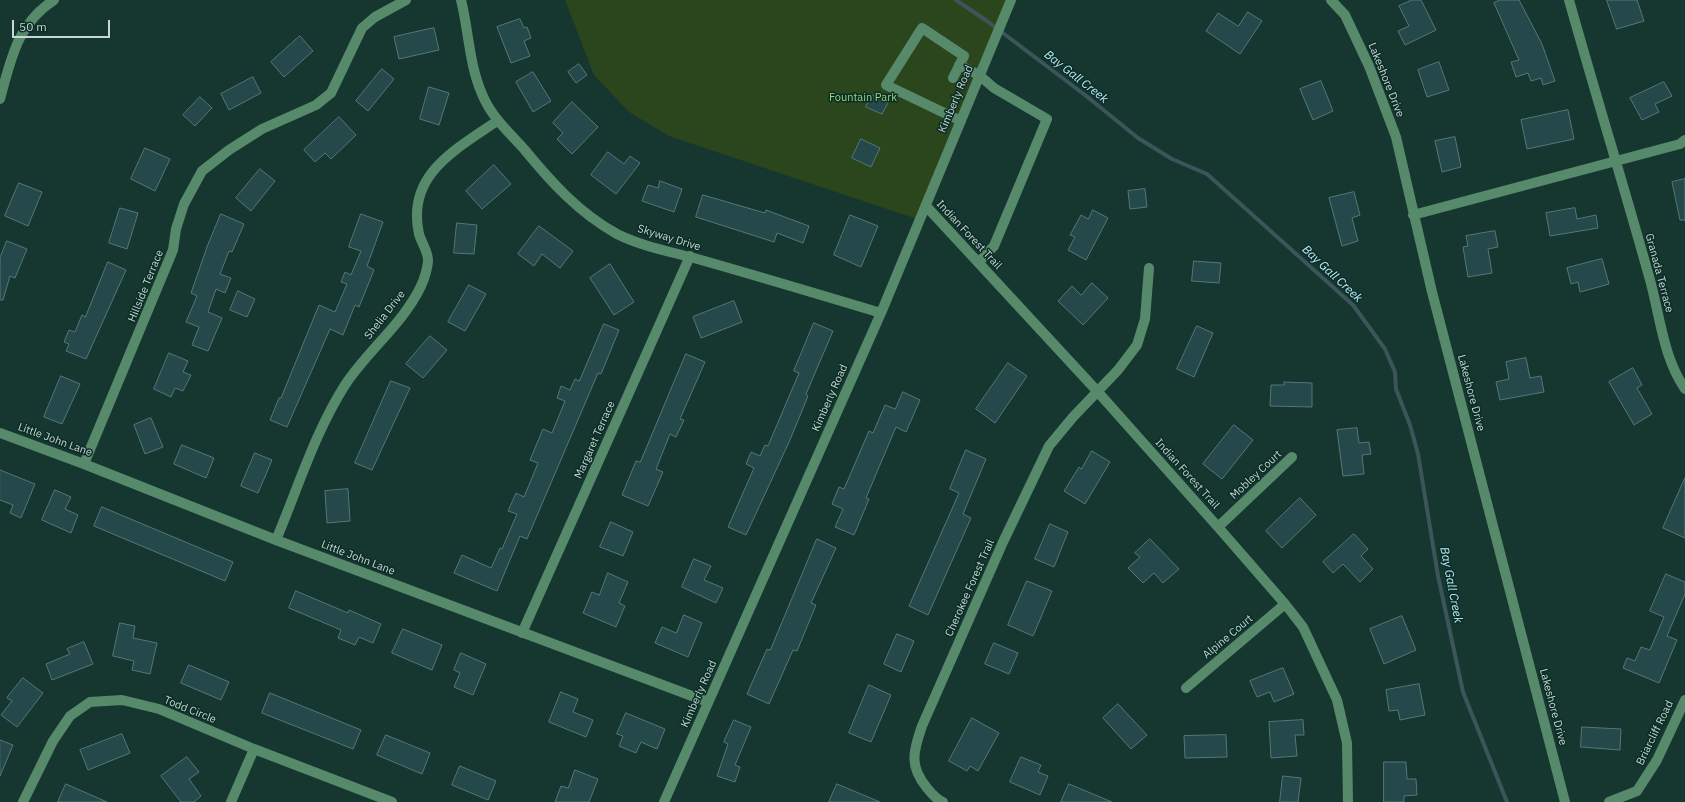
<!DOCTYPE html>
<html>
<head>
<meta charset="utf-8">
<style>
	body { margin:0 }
	#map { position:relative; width:1685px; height:802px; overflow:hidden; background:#163730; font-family:"IBM Plex Sans",sans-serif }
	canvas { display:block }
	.scale { position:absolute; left:12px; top:20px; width:98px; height:18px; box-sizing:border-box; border:2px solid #c4d7d2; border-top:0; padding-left:5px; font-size:12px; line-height:14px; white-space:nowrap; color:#c4d7d2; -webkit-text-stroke:3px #0b2d26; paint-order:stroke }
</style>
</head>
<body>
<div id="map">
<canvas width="1685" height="802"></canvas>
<div class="scale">50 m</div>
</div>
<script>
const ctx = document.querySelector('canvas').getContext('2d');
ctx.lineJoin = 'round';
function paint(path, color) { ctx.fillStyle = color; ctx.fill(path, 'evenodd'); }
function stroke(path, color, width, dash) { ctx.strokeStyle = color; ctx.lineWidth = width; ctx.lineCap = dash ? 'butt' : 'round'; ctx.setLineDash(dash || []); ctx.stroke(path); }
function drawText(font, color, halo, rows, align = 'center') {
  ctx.font = font + ' "IBM Plex Sans",sans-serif'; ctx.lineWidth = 3; ctx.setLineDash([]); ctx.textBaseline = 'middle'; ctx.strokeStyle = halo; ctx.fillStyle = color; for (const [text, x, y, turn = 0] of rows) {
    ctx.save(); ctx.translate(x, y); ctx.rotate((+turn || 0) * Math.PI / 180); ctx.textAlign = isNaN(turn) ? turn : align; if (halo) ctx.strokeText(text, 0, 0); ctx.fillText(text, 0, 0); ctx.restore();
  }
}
paint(new Path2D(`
	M565,0H1012L920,220L669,136L629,112L594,75Z`), '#2b461d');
stroke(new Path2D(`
	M956,0L987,21L1085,95L1138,138L1172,159L1207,174L1353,305L1385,349L1395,372L1396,389L1410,425L1418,454L1438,576L1463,692L1507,802`), '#3b555a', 4);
const building = new Path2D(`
	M1412,0H1421L1436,30L1405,45L1398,31L1409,26L1399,6Z
	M1500,0H1519L1542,44L1555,81L1543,85L1541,78L1531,81L1528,73L1516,77L1511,62L1519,60L1494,3Z
	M1607,0H1637L1644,21L1617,29Z
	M1248,12L1262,21L1240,54L1206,31L1218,13L1238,26Z
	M520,19L524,28L527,27L531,38L524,41L530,56L511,63L497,27Z
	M434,28L439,50L399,59L394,37Z
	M300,36L313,51L284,77L271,62Z
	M1439,62L1449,90L1427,97L1418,70Z
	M579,64L587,75L576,83L568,72Z
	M382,69L394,79L368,111L356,101Z
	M533,72L551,101L533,112L516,82Z
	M253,77L261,93L229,110L221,94Z
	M1321,81L1333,111L1313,120L1300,89Z
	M1664,82L1672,96L1655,104L1659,112L1642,120L1630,98Z
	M429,87L449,93L439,125L420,119Z
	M872,95L888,103L882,114L866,107Z
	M200,97L212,108L195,126L183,115Z
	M572,102L598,127L572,154L557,139L563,133L553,123Z
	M1568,110L1574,139L1527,149L1521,120Z
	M339,117L356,135L331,159L325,153L315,162L304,150Z
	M1455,137L1461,167L1442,172L1435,141Z
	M861,139L880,148L871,167L852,158Z
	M145,148L170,159L155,191L131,179Z
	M608,152L624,164L630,156L640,163L616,194L591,175Z
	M494,165L511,184L482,209L466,191Z
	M260,169L275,181L251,211L236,198Z
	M1685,179V220H1680L1672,182Z
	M660,181L682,189L674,212L642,201L648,185L658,188Z
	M19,183L42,192L28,226L5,216Z
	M1145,189L1147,207L1130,209L1128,191Z
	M1354,192L1360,215L1352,218L1358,241L1342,246L1329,198Z
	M703,195L765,213L766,210L809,226L803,243L777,233L774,242L696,217Z
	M120,208L138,213L127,249L109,243Z
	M1575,208L1577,219L1596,215L1598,228L1550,236L1546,213Z
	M1093,210L1108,218L1086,260L1068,250L1075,237L1070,235L1081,215L1088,219Z
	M221,214L244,224L232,252L229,251L220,274L231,278L225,293L216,289L208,312L222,318L208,351L192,345L199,327L186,322L197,296L191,293L207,247Z
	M361,214L383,222L367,266L374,270L359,307L355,305L343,335L330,329L287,427L270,420L279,398H281L319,305L335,312L347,284L341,282L345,272L351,275L361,251L349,247Z
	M850,215L878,226L861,267L834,255Z
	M457,223L477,225L474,254L454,253Z
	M539,226L573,251L560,268L542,254L534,266L518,254Z
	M1495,231L1498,247L1488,249L1492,273L1468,277L1463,247L1468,246L1466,236Z
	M7,241L27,249L15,278L10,276L3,300H0V258Z
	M1602,259L1609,284L1580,292L1578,282L1571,284L1567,268Z
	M1194,261L1221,263L1219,283L1192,281Z
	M108,262L126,270L86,359L66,351L69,344L64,342L69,330L75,332L82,315L85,317Z
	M610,264L634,302L614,315L590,278Z
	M1092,283L1108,298L1083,325L1058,301L1072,286L1081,295Z
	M469,285L486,294L465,331L448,322Z
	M238,291L255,299L247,317L230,310Z
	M734,301L742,322L701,338L693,317Z
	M814,323L833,331L806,394L808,396L790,440L746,535L728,527L754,468L746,464L751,452L760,456L765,445L768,446L799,373L794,371Z
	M604,324L619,330L601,374L598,373L527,539L520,536L497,591L454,573L462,555L491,568L500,548L502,549L517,514L508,511L516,493L524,497L538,463L530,460L543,429L552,433L565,401L557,398L561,386L570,390L575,379L579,381Z
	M1197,326L1213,333L1194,377L1177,369Z
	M430,336L447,350L423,378L406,364Z
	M169,353L188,361L183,372L191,375L183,391L175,388L171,397L154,389Z
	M686,354L705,362L680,419L684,420L676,437L670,434L656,469L663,472L648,506L622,495L636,461L640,462Z
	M1526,358L1530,378L1541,376L1544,392L1500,400L1496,382L1509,379L1506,362Z
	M1008,363L1027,376L995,423L976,409Z
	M1633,368L1642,385L1637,388L1652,414L1634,425L1609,382Z
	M61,376L80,384L62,424L44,417Z
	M391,381L410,388L372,470L355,463Z
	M1284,382L1312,383V407L1270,406L1271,385H1284Z
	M903,392L920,400L906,432L896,427L866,498L869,499L854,535L835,527L843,509L832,504L839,487L844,489L869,431L873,433L885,405L895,409Z
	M151,418L163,447L145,454L134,425Z
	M1234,425L1253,440L1222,479L1203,464Z
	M1357,428L1359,443L1369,442L1371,454L1362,455L1364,474L1343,476L1337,430Z
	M182,445L214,458L206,478L174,464Z
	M966,450L986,459L963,514L971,518L928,615L909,606L959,493L950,489Z
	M1092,451L1110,462L1085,504L1064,491L1079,467L1081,469Z
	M255,453L272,460L258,493L241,486Z
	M0,470L35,484L21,518L10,513L13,505L0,500Z
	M1685,478V538L1663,528Z
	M348,489L350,521L327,523L325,491Z
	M55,490L71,497L65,509L78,515L71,533L42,520Z
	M1300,498L1316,515L1282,548L1266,531Z
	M102,507L233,562L225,581L94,526Z
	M611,522L633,532L623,556L600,547Z
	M1050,524L1068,532L1054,567L1035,559Z
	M1354,534L1368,549L1361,556L1373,569L1360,582L1343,564L1333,573L1323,562Z
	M817,539L836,548L811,603L816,605L797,651L793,650L769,704L747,694L767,649L770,650Z
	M1150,539L1179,569L1163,583L1154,573L1143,583L1128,568L1140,557L1135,553Z
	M694,559L711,566L704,580L723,588L716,603L682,587Z
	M608,573L628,582L619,603L625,606L616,627L583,613L592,592L599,595Z
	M1666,574L1685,582V594L1667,636L1677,640L1659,683L1623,668L1627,658L1635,661L1641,647L1650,650L1664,617L1650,611Z
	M1027,581L1052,591L1033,636L1008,625Z
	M296,591L348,613L349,610L381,624L373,643L359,637L355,645L338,638L341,630L289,608Z
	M684,615L702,623L688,657L655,643L662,627L676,633Z
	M1402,616L1416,650L1384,664L1370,629Z
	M120,623L135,626L133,638L157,643L150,674L132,670L134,661L113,656Z
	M403,629L442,645L432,670L392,653Z
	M897,634L914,641L901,672L884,664Z
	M84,642L93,664L52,680L46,664L70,654L67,649Z
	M994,643L1018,653L1009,674L985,664Z
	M461,653L486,664L473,695L454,687L460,673L454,670Z
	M189,665L229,682L221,700L181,683Z
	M1283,668L1294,694L1274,702L1270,692L1257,697L1250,681Z
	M23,678L43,693L17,727L1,715L12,701L7,698Z
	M1419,684L1425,715L1400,720L1398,710L1389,711L1386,690Z
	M869,685L891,695L871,742L849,733Z
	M561,692L578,699L573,712L593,720L586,737L549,722Z
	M270,693L361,730L353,749L262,713Z
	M1118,704L1147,735L1131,749L1103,718Z
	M626,713L665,729L657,749L641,742L636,753L619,746L623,736L617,734Z
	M972,718L999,733L978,771L970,766L967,771L949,761Z
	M734,720L751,727L735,765L740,767L735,782L717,776L728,744L724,742Z
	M1303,720L1304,735H1295L1297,756L1271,758L1269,722Z
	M1582,727L1621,729L1620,750L1581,747Z
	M122,734L130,753L88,770L80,750Z
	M386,735L430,753L422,774L377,755Z
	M1226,735L1227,757L1185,758L1184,736Z
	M0,740L13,745L0,776Z
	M187,757L199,772L189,779L201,796L194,802H181L161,776Z
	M1021,757L1041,765L1038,772L1048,776L1040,795L1010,782Z
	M1384,762H1406L1407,779H1416L1417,795L1404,796V802H1384Z
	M460,766L496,781L488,800L452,785Z
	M575,770L598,779L589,802H555L561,786L568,788Z
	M1283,776L1301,778L1298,802H1280Z
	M66,784L107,802H58Z
	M837,784L880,802H829Z
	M1069,784L1112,802H1061Z`);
paint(building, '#25494a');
stroke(building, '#537879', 1);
stroke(new Path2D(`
	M461,0C469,32 469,64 482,94C492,118 508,131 524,149C551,182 579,213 617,234C643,247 673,252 701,260C761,277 821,295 881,313
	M1331,0L1345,15L1369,66L1396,137L1432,292L1565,802
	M1569,0C1595,93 1624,186 1650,280C1660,316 1663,357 1685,389
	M959,65L979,75L994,88L1047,119L994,246L979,262
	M953,78L964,56L922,28L886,85L961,121
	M0,99C11,59 17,24 54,0
	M926,206L1097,391L1218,527L1285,604L1303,627L1337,700L1347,743L1348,802
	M1413,215L1680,144L1685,140
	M0,433L84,464L276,540L708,702
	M84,464L173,250L176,229L184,204L202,171L229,150L262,129L316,105L331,93L362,28L375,17L406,0
	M1218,527L1292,457
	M276,540C298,488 315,432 345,385C368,350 403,324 421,286C424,280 428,267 428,260C428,251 421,242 419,234C406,175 455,150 497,121
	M522,633L690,256
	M1186,688L1285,604
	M23,802L53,741L70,716L90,702L122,700L159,709L254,749L392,802
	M231,802L254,749
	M664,802L881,313L1011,0
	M943,802C936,799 932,794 927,788C909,766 913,752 922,726L1003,542L1049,446L1073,417L1118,370L1137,345L1145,319L1149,268
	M1609,802L1637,791L1657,760L1685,700`), '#568a6b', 10);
drawText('11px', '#c4d7d2', '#0b2d26', [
	["Lakeshore Drive",1386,80,68],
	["Kimberly Road",956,99,-67],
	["Indian Forest Trail",969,235,47],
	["Skyway Drive",669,238,17],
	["Granada Terrace",1659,273,75],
	["Hillside Terrace",146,286,-68],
	["Shelia Drive",385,315,-52],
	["Lakeshore Drive",1471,393,75],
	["Kimberly Road",830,398,-66],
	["Little John Lane",55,440,20],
	["Margaret Terrace",595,440,-66],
	["Indian Forest Trail",1187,474,48],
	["Mobley Court",1256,475,-43],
	["Little John Lane",358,558,21],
	["Cherokee Forest Trail",970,588,-66],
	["Alpine Court",1228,637,-40],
	["Kimberly Road",699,694,-66],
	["Lakeshore Drive",1553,707,75],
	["Todd Circle",190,710,22],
	["Briarcliff Road",1655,733,-64]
]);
drawText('11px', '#9ad67e', '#0b2d26', [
	["Fountain Park",863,98]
]);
drawText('italic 12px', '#bcecfc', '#0b2d26', [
	["Bay Gall Creek",1076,77,38],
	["Bay Gall Creek",1332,274,43],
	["Bay Gall Creek",1451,585,79]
]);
</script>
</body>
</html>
